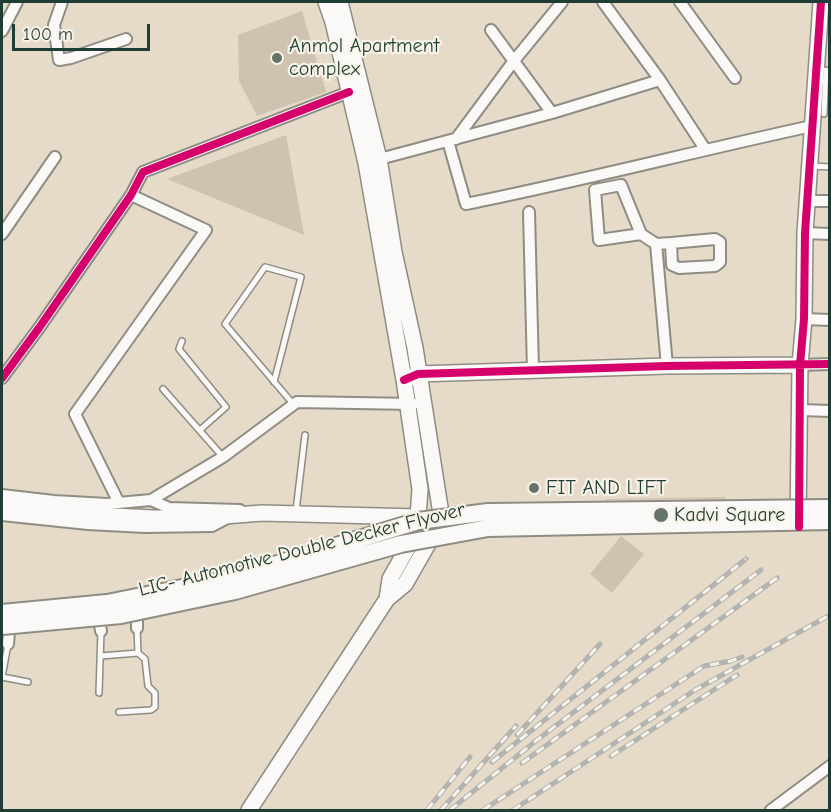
<!DOCTYPE html>
<html>
<head>
<meta charset="utf-8">
<style>
	body { margin:0 }
	#map { position:relative; width:831px; height:812px; overflow:hidden; background:#e6dac9; font-family:"Comic Neue",sans-serif }
	canvas { display:block }
	.frame { position:absolute; inset:0; border:3px solid #1f3d34; pointer-events:none }
	.scale { position:absolute; left:12px; top:24px; width:138px; height:27px; box-sizing:border-box; border:3px solid #1f3d34; border-top:0; padding-left:8px; font-size:18px; line-height:21px; white-space:nowrap; color:#1f3d34; -webkit-text-stroke:4px #f7f3e8; paint-order:stroke }
</style>
</head>
<body>
<div id="map">
<canvas width="831" height="812"></canvas>
<div class="frame"></div>
<div class="scale">100 m</div>
</div>
<script>
const ctx = document.querySelector('canvas').getContext('2d');
ctx.lineJoin = 'round';
function paint(path, color) { ctx.fillStyle = color; ctx.fill(path, 'evenodd'); }
function stroke(path, color, width, dash) { ctx.strokeStyle = color; ctx.lineWidth = width; ctx.lineCap = dash ? 'butt' : 'round'; ctx.setLineDash(dash || []); ctx.stroke(path); }
function drawText(font, color, halo, rows, align = 'center') {
  ctx.font = font + ' "Comic Neue",sans-serif'; ctx.lineWidth = 4.5; ctx.setLineDash([]); ctx.textBaseline = 'middle'; ctx.strokeStyle = halo; ctx.fillStyle = color; for (const [text, x, y, turn = 0] of rows) {
    ctx.save(); ctx.translate(x, y); ctx.rotate((+turn || 0) * Math.PI / 180); ctx.textAlign = isNaN(turn) ? turn : align; if (halo) ctx.strokeText(text, 0, 0); ctx.fillText(text, 0, 0); ctx.restore();
  }
}
paint(new Path2D(`
	M302,11L326,92L257,116L239,81L238,35Z
	M286,135L304,235L167,179Z
	M725,497L726,499L606,500V499Z
	M621,536L644,554L612,593L590,574Z`), '#d0c2b0');
const lane = new Path2D(`
	M824,114L826,70
	M811,166L830,167
	M182,341L179,349L226,407L200,430
	M274,382L301,277L265,267L225,324L294,405
	M163,389L223,457
	M296,511L305,435
	M101,656L138,653
	M2,677L8,644
	M2,677L28,682
	M99,693L101,631
	M119,712L151,710L155,707V693L148,686L145,659L138,653L137,628`);
const street = new Path2D(`
	M62,2L54,25L59,60L71,58L126,39
	M680,2L735,78
	M491,30L552,113
	M2,31L17,2
	M660,80L705,149
	M456,139L513,62L562,2
	M448,141L466,204C581,181 696,151 812,126
	M372,161L552,113L660,80L603,2
	M807,201H830
	M529,212L533,370
	M805,233L830,234
	M2,234L55,157
	M641,234L621,185L595,190L599,240L641,234L656,244L671,243L672,265L679,268L715,266L720,262V242L715,239L671,243
	M656,244L667,366
	M804,319L830,320
	M800,365L830,364
	M2,378L39,328L131,195L143,172L349,92
	M800,410L830,411
	M2,495L54,501L107,504L151,500L169,508L240,510
	M151,500L223,457L297,402L414,404
	M119,503L75,414L206,230L131,195
	M2,515L88,524L145,527L212,526L227,518
	M137,619V628
	M100,624L101,631
	M8,644L9,632
	M771,810L830,766`);
const secondary = new Path2D(`
	M326,2L333,22L366,163L404,380L420,489L418,517L408,547L390,579L387,599
	M409,378L418,374L667,366L800,365
	M2,506L54,513L153,518H199L262,513L418,517
	M798,520L800,365L804,319L805,233L821,2
	M249,810L387,599L405,584L429,542L441,514L415,348L394,252L379,159L340,2`);
stroke(lane, '#8e8d83', 8);
stroke(street, '#8e8d83', 14);
stroke(secondary, '#8e8d83', 18);
stroke(lane, '#fbf9f7', 5);
stroke(street, '#fbf9f7', 10);
stroke(secondary, '#fbf9f7', 15);
const rail = new Path2D(`
	M2,618C91,611 180,597 267,573C334,554 399,528 469,517L830,511
	M517,735L600,644
	M611,756L737,675
	M492,762L746,559
	M522,763L777,578
	M427,810L470,757
	M441,810L516,726
	M450,810L537,740L761,570
	M483,810L704,666L731,661L742,657
	M513,810L695,690L830,615`);
stroke(rail, '#b2b4b0', 5);
stroke(rail, '#f7f3e8', 3, [9]);
const primaryBridge = new Path2D(`
	M2,613L107,603L232,578L418,521L488,512L830,508
	M2,626L121,615L235,591L401,544L488,528L830,521`);
stroke(primaryBridge, '#8e8d83', 20, []);
stroke(primaryBridge, '#fbf9f7', 16);
stroke(new Path2D(`
	M2,378L39,328L131,195L143,172L349,92
	M404,380L418,374L667,366L830,364
	M799,527L800,365L804,319L805,233L821,2`), '#d6006c', 8);
for (const [x, y, r, color] of [
	[277,58,6,"#657468"],
	[534,488,6,"#657468"],
	[661,515,8,"#657468"]
]) { const dot = new Path2D(); dot.arc(x, y, r, 0, 2 * Math.PI); ctx.fillStyle = color; ctx.fill(dot); stroke(dot, '#f7f3e8', 2); }
drawText('20px', '#1f3d34', '#f7f3e8', [
	["Anmol Apartment",289,46],
	["complex",289,69],
	["FIT AND LIFT",546,488],
	["Kadvi Square",674,515]
], 'left');
drawText('20px', '#1f3d34', '#f7f3e8', [
	["LIC- Automotive Double Decker Flyover",302,550,-14]
]);
</script>
</body>
</html>
